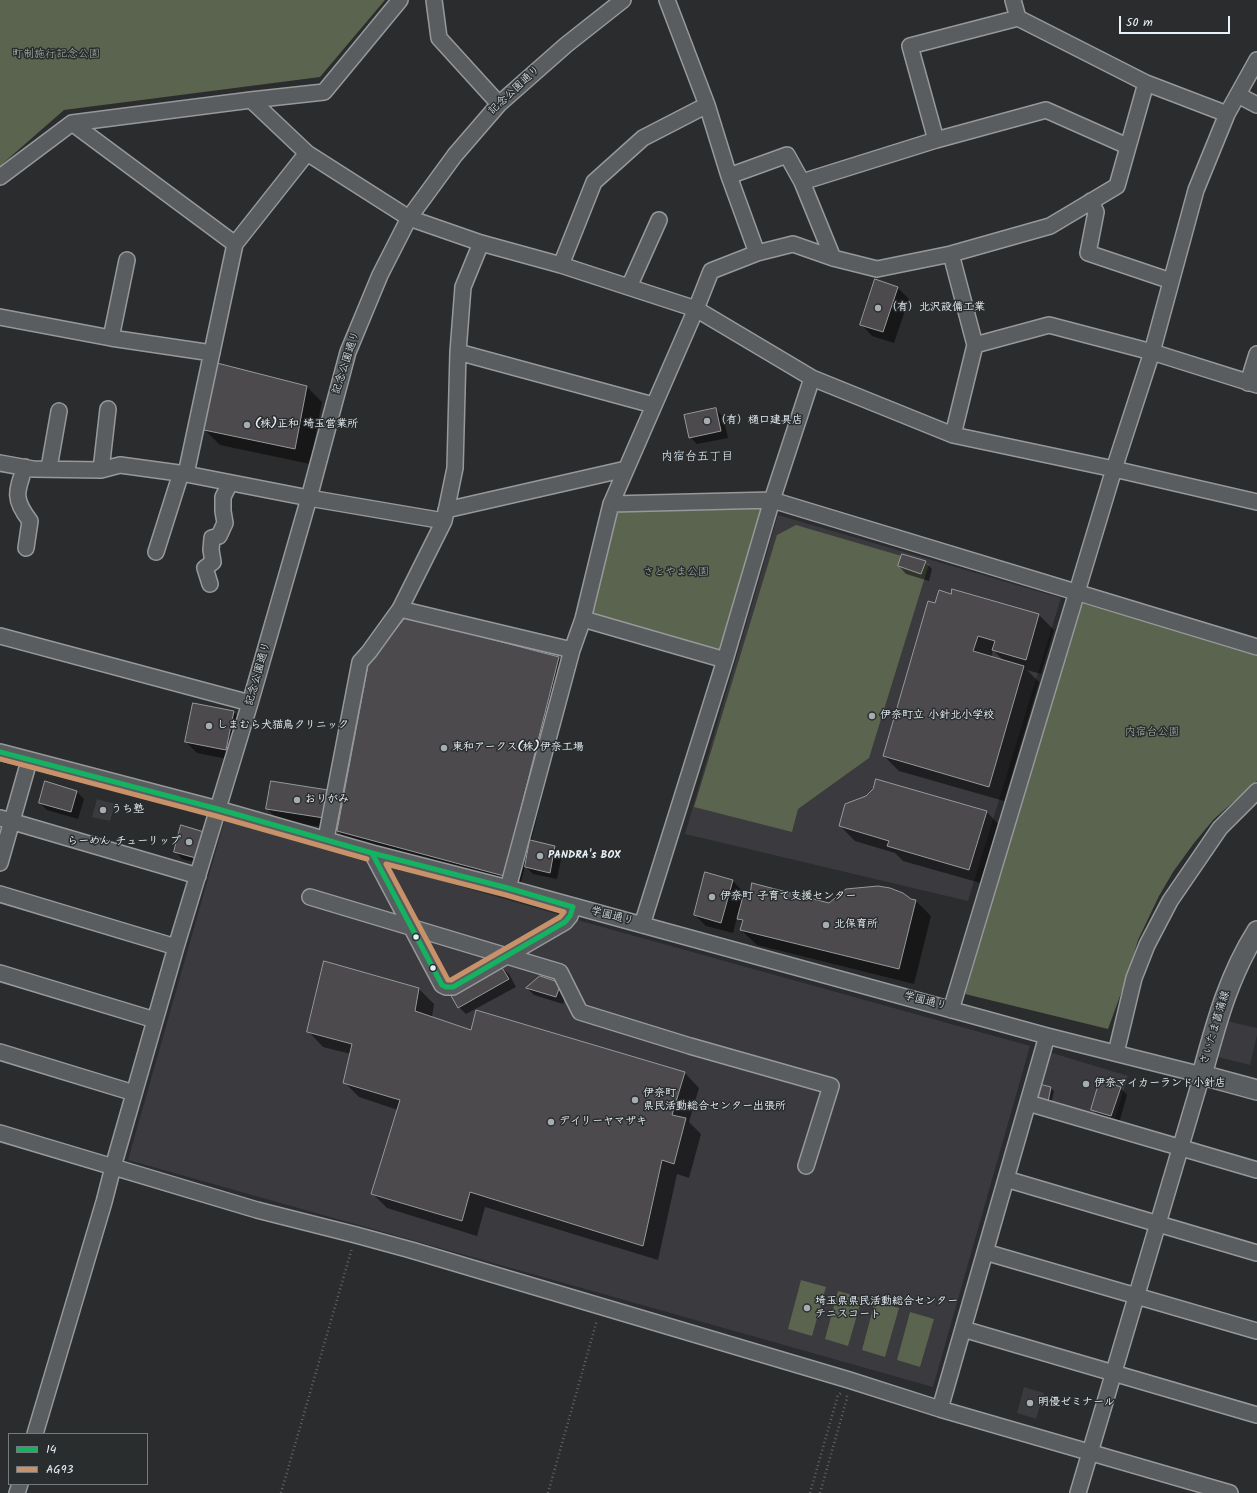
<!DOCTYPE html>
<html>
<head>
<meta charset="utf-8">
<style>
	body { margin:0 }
	#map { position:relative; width:1257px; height:1493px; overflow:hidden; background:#2b2c2d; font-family:Kalam,sans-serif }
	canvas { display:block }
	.legend { position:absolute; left:8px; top:1433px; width:140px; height:52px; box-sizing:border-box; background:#2a2d2e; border:1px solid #767b7f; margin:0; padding:5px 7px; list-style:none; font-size:12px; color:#e8f1f8 }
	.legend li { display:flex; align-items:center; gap:8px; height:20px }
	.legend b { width:20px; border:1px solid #767b7f }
	.scale { position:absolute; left:1119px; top:16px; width:111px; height:18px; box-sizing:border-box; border:2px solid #e8f1f8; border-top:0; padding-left:5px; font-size:12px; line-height:14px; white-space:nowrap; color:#e8f1f8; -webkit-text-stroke:3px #2a2d2e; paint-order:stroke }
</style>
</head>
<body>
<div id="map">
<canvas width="1257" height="1493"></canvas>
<ul class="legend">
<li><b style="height:5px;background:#13b361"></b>14</li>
<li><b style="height:5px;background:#c7916a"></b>AG93</li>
</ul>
<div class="scale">50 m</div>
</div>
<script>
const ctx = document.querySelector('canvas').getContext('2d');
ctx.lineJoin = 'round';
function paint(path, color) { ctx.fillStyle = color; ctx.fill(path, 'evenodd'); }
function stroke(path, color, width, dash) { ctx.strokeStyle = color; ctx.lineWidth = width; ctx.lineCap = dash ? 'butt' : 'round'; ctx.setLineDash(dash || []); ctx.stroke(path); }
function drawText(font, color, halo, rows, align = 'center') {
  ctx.font = font + ' Kalam,"Klee One",sans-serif'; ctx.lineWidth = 3; ctx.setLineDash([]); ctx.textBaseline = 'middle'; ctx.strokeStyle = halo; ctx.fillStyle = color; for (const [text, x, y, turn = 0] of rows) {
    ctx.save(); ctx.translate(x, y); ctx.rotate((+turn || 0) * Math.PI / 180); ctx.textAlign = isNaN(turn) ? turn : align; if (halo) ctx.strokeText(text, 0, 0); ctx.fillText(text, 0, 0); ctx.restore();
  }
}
paint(new Path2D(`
	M778,515L1061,598L968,901L685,834Z
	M97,799L115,804L110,821L92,817Z
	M225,819L588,923L1030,1046L933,1387L128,1160Z
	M1227,1021L1257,1028V1035L1250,1065L1218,1057Z
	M1049,1052L1128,1076L1114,1122L1034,1100Z
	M1024,1387L1044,1393L1036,1419L1017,1413Z`), '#3b3a3e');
paint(new Path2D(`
	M0,0H385L320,77L64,110L0,166Z
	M772,500L725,660L583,619L611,504Z
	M796,525L929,564L869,758L798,809L792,832L694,807L777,535Z
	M1081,603L1257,654V781L1214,819L1194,843L1173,872L1159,896L1138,940L1128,974L1108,1029L965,994Z
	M801,1280L826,1287L812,1336L788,1329Z
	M838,1291L862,1298L848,1346L825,1339Z
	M875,1301L899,1308L885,1357L862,1350Z
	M910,1312L934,1319L920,1367L897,1360Z`), '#5b644e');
paint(new Path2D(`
	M898,288L909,299L894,343L872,336L861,324Z
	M307,387L322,402L310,464L220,445L205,430Z
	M716,409L723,417L728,438L697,444L690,437Z
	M925,562L932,569L929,581L906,574L899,566Z
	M953,590L1039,615L1054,630L1041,674L1027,670L1039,682L1004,801L899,771L884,756ZM993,650L1005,662L991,658Z
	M558,658L573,673L531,841L554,847L562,855L557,879L533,874L525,866L519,891L353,846L338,831Z
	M233,712L245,723L237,761L197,753L186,742Z
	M328,791L335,829L279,820L267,809Z
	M77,792L84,799L78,819L47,810L40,803Z
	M986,811L1001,827L984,884L903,861L895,853L855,841L840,826Z
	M181,827L203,833L211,840L204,864L182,859L175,851ZM182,853L202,858L201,860L182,855Z
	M732,880L743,892L751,895L829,904L910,900L916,901L931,916L914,984L757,945L741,930L743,923L738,919L741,909H739L733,933L706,926L695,915Z
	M325,962L419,989L434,1004L432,1017L471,1032L684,1072L699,1088L689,1122L701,1134L689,1178L677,1174L658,1260L485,1207L477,1236L387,1208L372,1193L398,1110L359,1097L344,1082L351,1054L323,1047L308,1031Z
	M501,967L509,974L516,987L466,1014L459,1007Z
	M540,977L567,991L563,1004L534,995L527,988Z
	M1120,1087L1127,1095L1119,1123L1100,1117L1092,1109Z
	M1051,1088L1054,1091L1051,1105L1040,1102Z`), '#0007');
const building = new Path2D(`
	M875,279L898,287L883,332L860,325Z
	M217,363L307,386L295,449L204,430Z
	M716,408L721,431L689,438L684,415Z
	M902,554L926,561L921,574L898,566Z
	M952,589L1039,614L1026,660L992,650L995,641L978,636L973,651L1024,666L989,787L883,756L928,601L935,603L939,590L951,594Z
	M406,617L559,657L504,876L337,831L368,665Z
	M193,703L234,711L226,750L185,742Z
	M876,779L987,811L969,870L887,846L889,841L839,826L845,804L866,796L873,789Z
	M45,781L77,791L71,812L39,803Z
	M271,781L328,790L324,818L266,809Z
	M181,825L204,832L196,858L174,852Z
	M530,840L555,846L550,873L525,867Z
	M705,872L733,880L721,923L694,915Z
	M752,883L829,903L846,889L878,886L890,888L903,893L911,899L916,900L899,969L740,930L743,920L737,919L744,892L750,893Z
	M324,961L419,988L415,1011L471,1030L476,1010L685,1072L672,1115L686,1118L674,1164L662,1160L643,1246L470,1192L462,1221L371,1194L400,1100L343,1083L352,1044L307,1032Z
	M501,966L509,979L458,1008L450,994Z
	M540,976L561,983L556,997L526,988Z
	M1100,1080L1121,1087L1111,1116L1091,1110Z
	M1039,1084L1051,1087L1048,1102L1036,1099Z`);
paint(building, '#4c4a4d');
stroke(building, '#96989a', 1);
const minor = new Path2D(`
	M434,0L439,38L499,104
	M667,0L707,105L729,176L757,253
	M1013,0L1018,18
	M1238,95L1257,105
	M251,100L307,153L409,218L481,243L561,265L696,309L812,378L953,435L1114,469L1257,502
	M72,123L235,244
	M936,140L910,46L1018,18L1146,83L1227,114
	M729,176L787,155L802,182L833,258
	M0,177L72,123L251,100L324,92L400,0
	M802,182L936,140L1046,110L1127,146
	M1091,201L1096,212L1088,253L1171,281
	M951,254L975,345L953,435
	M561,265L594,182L643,138L707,105
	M629,287L659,220
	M0,317L111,338L212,353
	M111,338L127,260
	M975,345L1049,325L1152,352L1257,385
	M458,352L653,405
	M1248,383L1257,354
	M0,463L33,469L101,470L120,465L186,474L309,498L444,521
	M25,467C16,492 13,499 30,521L26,548
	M49,468L59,411
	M101,470L108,409
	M186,474L235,244L307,153
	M611,504L772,500L1257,647
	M446,510L626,469
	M156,552L181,473
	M210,584L205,568L213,562L211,550L212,538L219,536L225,523L223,511V497L230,483
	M400,609L572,650
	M583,619L725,660
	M0,636L250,703
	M0,752L218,809L372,853L508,888L1047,1036L1202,1075L1078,1493
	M0,818L198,876
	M326,839L360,662L369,652L400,609L444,521L455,468L458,352L463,287L481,243
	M372,853L442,985L446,987H453L565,922L570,916L573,907
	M0,863L29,761
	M508,888L572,650L583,619L611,504L696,309L711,271L757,253L793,244L833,258L877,269L951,254L1050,226L1117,186L1146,83
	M0,894L176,947
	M310,897L560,972L580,1012L690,1046L831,1086L806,1166
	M642,925L725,660L772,500L812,378
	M0,973L155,1020
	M951,1010L1114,469L1152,352L1196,190L1227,114L1257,60
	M0,1052L134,1093
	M1116,1053L1134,978L1147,945L1170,901L1220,828L1257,791
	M1028,1103L1257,1170
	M0,1133L257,1210L356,1235L411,1250L849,1380L940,1409L1230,1493
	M1006,1179L1257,1253
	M985,1252L1257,1331
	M963,1329L1257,1415
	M940,1409L1047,1036
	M35,1434L104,1202L113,1167L176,947L250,703L309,498L348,352L380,275L409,218L455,155L499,104L566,45L623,0
	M17,1493L20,1484`);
const major = new Path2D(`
	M1257,931C1228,977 1216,1024 1202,1075L1257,1090`);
stroke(minor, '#96989a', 18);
stroke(major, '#96989a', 22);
stroke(new Path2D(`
	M281,1493L352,1248
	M548,1493L597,1320
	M810,1493L838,1395L841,1393
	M820,1493L847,1398V1394`), '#636566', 2.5, [1, 3]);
stroke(minor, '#5a5d60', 15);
stroke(major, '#5a5d60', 19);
stroke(new Path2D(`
	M0,752L218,809L372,853
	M372,853L508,888L573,907L570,916L565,922L453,987H446L442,985Z`), '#13b361', 5);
stroke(new Path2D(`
	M0,759L216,816L367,859
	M386,864L506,895L564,912L560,917L451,980H448Z`), '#c7916a', 5);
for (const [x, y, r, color] of [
	[878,308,4,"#a6acb1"],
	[707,421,4,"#a6acb1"],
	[247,425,4,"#a6acb1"],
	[872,716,4,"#a6acb1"],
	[209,726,4,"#a6acb1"],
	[444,748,4,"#a6acb1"],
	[297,800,4,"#a6acb1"],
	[103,810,4,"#a6acb1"],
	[189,842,4,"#a6acb1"],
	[540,856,4,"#a6acb1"],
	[712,897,4,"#a6acb1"],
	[826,925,4,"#a6acb1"],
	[416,937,3.5,"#e8f1f8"],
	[433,968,3.5,"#e8f1f8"],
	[1086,1084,4,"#a6acb1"],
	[635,1100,4,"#a6acb1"],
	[551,1122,4,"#a6acb1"],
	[807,1308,4,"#a6acb1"],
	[1030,1403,4,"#a6acb1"]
]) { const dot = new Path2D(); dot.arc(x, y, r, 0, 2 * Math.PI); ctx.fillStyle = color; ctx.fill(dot); stroke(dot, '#2a2d2e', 1.5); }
drawText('11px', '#acb6ae', '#2a2d2e', [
	["町制施行記念公園",56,55],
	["さとやま公園",676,573],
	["内宿台公園",1152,733]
]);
drawText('11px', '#e8f1f8', '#2a2d2e', [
	["記念公園通り",515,91,-43],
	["記念公園通り",347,363,-72],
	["記念公園通り",259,674,-74],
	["学園通り",612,917,15],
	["学園通り",925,1002,15],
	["さいたま菖蒲線",1216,1028,-73]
]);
drawText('bold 11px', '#e8f1f8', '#2a2d2e', [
	["（有）北沢設備工業",886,308],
	["（有）樋口建具店",715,421],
	["(株)正和 埼玉営業所",255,425],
	["伊奈町立 小針北小学校",880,716],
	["しまむら犬猫鳥クリニック",217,726],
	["東和アークス(株)伊奈工場",452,748],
	["おりがみ",305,800],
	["うち塾",111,810],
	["らーめん チューリップ",181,842,"right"],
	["PANDRA's BOX",548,856],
	["伊奈町 子育て支援センター",720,897],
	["北保育所",834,925],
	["伊奈マイカーランド小針店",1094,1084],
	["伊奈町",643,1094],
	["県民活動総合センター出張所",643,1107],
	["デイリーヤマザキ",559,1122],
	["埼玉県県民活動総合センター",815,1302],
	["テニスコート",815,1315],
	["明優ゼミナール",1038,1403]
], 'left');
drawText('12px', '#e8f1f8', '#2a2d2e', [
	["内宿台五丁目",697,458]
]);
</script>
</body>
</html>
